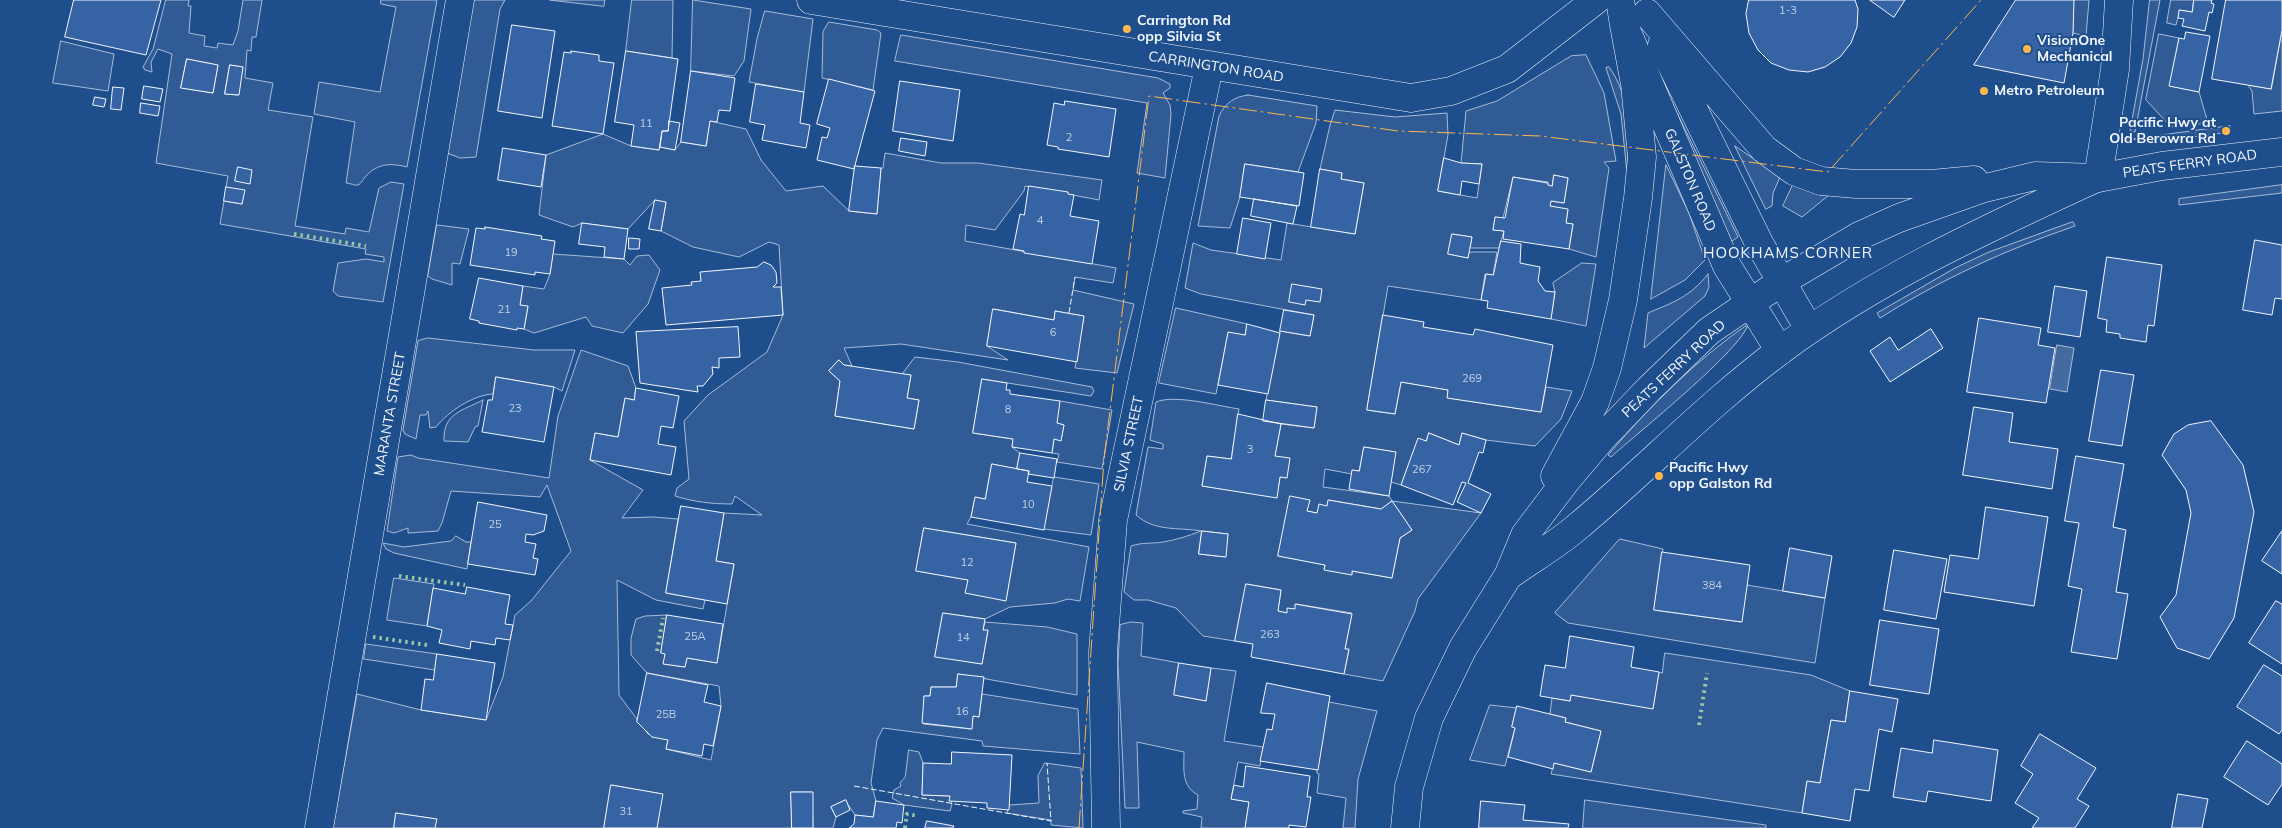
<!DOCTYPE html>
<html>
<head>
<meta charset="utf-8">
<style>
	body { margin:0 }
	canvas { display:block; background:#1f4e8c }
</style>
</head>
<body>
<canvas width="2282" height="828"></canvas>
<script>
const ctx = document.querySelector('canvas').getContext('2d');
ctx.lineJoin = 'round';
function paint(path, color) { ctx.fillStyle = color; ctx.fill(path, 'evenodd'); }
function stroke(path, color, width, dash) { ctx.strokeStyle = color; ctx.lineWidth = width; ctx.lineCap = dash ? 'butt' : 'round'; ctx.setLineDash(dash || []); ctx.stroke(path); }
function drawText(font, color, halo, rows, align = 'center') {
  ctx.font = font + ' Mulish,sans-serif'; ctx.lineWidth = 4; ctx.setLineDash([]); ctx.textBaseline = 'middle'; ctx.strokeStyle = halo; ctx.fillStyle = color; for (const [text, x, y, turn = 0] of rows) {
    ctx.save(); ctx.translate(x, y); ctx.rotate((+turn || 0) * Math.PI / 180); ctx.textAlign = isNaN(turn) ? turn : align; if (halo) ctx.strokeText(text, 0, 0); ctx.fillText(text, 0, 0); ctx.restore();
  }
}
const green = new Path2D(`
	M166,0H189L188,6H191L189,33L205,36L204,46L217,48L218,43L233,45L238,31L243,0H262L256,37H252L251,51L247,50L245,78L273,83L268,110L313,117L295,226L345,234L346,228L369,232L379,188L391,182L404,184L383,302L338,296L333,291L338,263L366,259L384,262V257L365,254L366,249L220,224L224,201L242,204L244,191L226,187L228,176L156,163L172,54L158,49L151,62L152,72L145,70L143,67L153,49ZM187,59L218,65L213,93L181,88ZM230,65L243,67L238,95L225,94Z
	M381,0H437L407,167C391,163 378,163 366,176C364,178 361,184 358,185C355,186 350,183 346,183L355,122L314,114L319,82L380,92L396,7L381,4Z
	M474,0H505L500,9L476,157L460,158L447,153Z
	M550,0H605L604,6Z
	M632,0H673L672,58L626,51Z
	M693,0L751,9L744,61L734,76L691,71Z
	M2074,0H2089L2086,36L2073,33Z
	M2150,0H2160L2135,132L2130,131L2143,59Z
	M2171,0H2194L2192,12L2180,10L2176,25L2167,23Z
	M765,11L813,19L804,92L749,82L757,39Z
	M829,22L877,30L881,33L873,90L822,78L823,32Z
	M2282,30V111L2254,114L2252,91L2248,85L2271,89Z
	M2159,34L2179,38L2170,86L2199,92L2208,123L2171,127L2146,100Z
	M901,35L1158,78L1170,84V88L1163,93L1170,105L1171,114L1165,178L1137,173L1147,103L895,61Z
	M61,41L114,54L108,91L53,83Z
	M1586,55L1604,93L1616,161L1604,162L1609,168L1596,257L1569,249L1573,224L1566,223L1568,210L1550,206L1551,201L1564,203L1568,178L1554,175L1552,186L1548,185V182L1513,177L1503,218L1495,217L1493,230L1504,231L1499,248H1470L1472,237L1452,234L1449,254L1468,258L1469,252H1497L1493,275L1485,274L1481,300L1388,286L1367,410L1395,414L1401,382L1448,390V398L1541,412L1546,387L1572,391L1561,419L1535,446L1486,440L1462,433L1459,445L1429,433L1426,441L1418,439L1401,485L1391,482L1395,452L1364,447L1359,471L1352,470V474L1325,469L1323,487L1389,496L1392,501L1481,513L1418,599L1415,611L1383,681L1344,674L1349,650L1345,649L1352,613L1296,604L1295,609L1287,613L1278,611L1281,590L1247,584L1235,641L1203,636L1176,608L1148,600H1134L1124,592L1131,546C1143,542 1151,544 1163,542C1176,540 1188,536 1201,531C1178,527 1155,532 1136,515L1148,447L1163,449V444L1150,440L1156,402C1175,394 1218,406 1239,409L1231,459L1207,456L1202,486L1277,497L1280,477L1287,478L1275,456L1281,424L1314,428L1317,407L1266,400L1280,331L1310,336L1314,315L1201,294L1185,288L1193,243L1211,250L1281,260L1287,223L1355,234L1364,183L1341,179L1342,173L1320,169L1330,125L1335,110L1395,117L1447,113L1448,135L1438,191L1477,198L1482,164L1461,163L1466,111L1497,101L1571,56ZM1309,500L1307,511L1317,513L1327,506L1329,500L1381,509L1392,501L1412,530L1400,538L1392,578L1352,571V574L1324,569L1325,565L1279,556L1281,543ZM1202,531L1228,534L1225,557L1199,554Z
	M1649,56L1738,237L1729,243Z
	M1609,67C1631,97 1630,137 1627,173L1621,114L1606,68Z
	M1248,95L1317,106L1316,123L1298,172L1245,164L1240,197L1230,228L1198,226L1219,116C1225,103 1234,97 1248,95Z
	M710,121L746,129L761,160L786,191L823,186L849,211L877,214L881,168H883L885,153L941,163H978L1102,180L1099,200L1025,186L1024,191L995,230L966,225L965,241L1116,268L1113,283L1075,277L1073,290L1134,304L1117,373L1075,368L1084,316L1055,311L1054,320L994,309L987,346L1008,360L901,344L844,348L852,366L844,365L839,360L829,371L840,381L835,416L914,429L919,400L907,398L911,375L902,374L915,357L958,362L1092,387L1094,391L1091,396L982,379L973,433L1013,439L1012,447L1020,453L1017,469L992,464L985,499L975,497L971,517L967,524L1089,547L1080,601L1068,599L1055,603L1010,607L985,619L943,613L935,656L982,664L988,631L983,630L985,622L1047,627L1077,634V695L958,674L956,687H931L930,696H924L923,724L971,729L973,716L979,717L982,694L1078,709L1080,754L983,746L982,741L883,728L877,740L871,783L876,801L873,817L855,815L845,800L831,807L836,817L833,828H813L812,792H791L792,828H657L662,794L612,785L604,828H435L436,819L396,813L394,828H333L357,694L421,710L486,720L503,677L515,615L531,601L571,551L547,485L540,497L451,491L442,523L438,531L408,533V528L394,533L387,531L398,457L411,455L418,458L549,478L558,416L581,350L628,366L636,388L634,400L625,398L618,437L595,433L590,460L643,490L622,518L653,517L678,519L666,593L705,600L703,609L656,600L617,580L619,695L648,734L668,740L666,749L711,760L721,706L719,686L647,673L631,655V638L636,619L645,616L667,615L661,653L665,654L664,664L685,667L687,658L717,663L734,564L716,561L724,513L762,515L735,496L732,504C713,504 694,502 675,496L677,488L689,479L684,421L708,395L767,352L783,315L779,245L769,242L739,257L693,247L661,231L666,203L655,200L628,229L582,223L573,227L539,215L546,155L603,134L631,146L659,150L660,147L675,150L681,142L706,146ZM924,528L1016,543L1006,600L966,593L968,580L917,571Z
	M2230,126L2231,132L2145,143L2133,139Z
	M1735,146L1780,177L1773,193L1772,206L1766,209Z
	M1666,165L1689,213L1705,260L1685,280L1651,299Z
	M1793,185L1815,193L1829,195L1802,217L1783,206Z
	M2282,185V193L2179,205V199Z
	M2073,222L2075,226C2005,250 1942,279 1880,318L1877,313L1955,268L1989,252Z
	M437,225L469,229L460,264L452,263V285L432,279L428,276Z
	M553,254L624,259L630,265L637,256L649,255L660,270L648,304L623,333L592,326L586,317L534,333L524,329L528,307L520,305L523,286L544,289L550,274Z
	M1582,263L1596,264L1586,326L1551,319L1555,292L1553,283Z
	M1708,274L1709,287L1705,296L1644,348L1648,313C1674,302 1690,297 1708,274Z
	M1176,308L1247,324L1245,335L1228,333L1216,394L1159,383Z
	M1748,324C1744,348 1635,435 1611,457L1608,455C1650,406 1695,361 1748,324Z
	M428,338L534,350H575L562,391L554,387L496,377L493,394C473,395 449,411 436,427L430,428L428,411L426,415H420L416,439L405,434L403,430L418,341Z
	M483,400L478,426L475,427L468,442L444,441C443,413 462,411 483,400Z
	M1060,401L1112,410L1102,469L1057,462L1059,454L1052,453L1054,439L1061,440L1064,425L1057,423Z
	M1054,477L1099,484L1091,535L1044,529Z
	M456,536L466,542H471L467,569L394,553L386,549L383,543L404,547L451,541Z
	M1620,539L1663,549L1654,610L1741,622L1747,585L1825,598L1815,663L1568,623L1555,613Z
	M394,578L434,584L427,626L387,620Z
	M1131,622L1143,623L1141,656L1179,663L1175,695L1206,701L1211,668L1236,671L1224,741L1263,747L1260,766L1238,762L1231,799L1249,802L1245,828H1201L1202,817L1183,813V811L1197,809L1198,795C1181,786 1184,769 1184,752L1137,742L1139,808H1125L1118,663L1120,625Z
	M366,644L437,654L435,670L364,659Z
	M1665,653L1811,675L1850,691L1845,722L1831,720L1820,783L1807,781L1802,813L1551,774L1554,763L1591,772L1601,731L1565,722L1566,718L1550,714L1552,698L1570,701L1571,695L1653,708L1659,672L1662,673Z
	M1329,702L1377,711L1358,779L1355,828H1343L1346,798L1317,793L1319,774L1317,773Z
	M1490,705L1517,708L1512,727L1515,728L1505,766L1470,760Z
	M909,750L919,752L923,763L922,795L950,796L952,804L950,811L904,805L892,798L894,790L901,786L900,783L905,777Z
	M1045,763L1081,768L1083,828L1051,825V820L1007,813L1009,805L1039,803L1038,776Z
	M1585,800L1766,825V828H1583Z`);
paint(green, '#305b95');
stroke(green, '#a8bbd7', 1);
const water = new Path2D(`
	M2057,345L2074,348L2067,392L2050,389Z`);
paint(water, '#446ba0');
stroke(water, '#a8bbd7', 1);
const building = new Path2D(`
	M74,0H161L146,55L65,37Z
	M1749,0H1855L1858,9L1857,27L1851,43L1840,57L1825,67L1808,72L1789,70L1771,63L1758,50L1749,33L1746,14Z
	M1870,0H1905L1894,17Z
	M2016,0H2074L2073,33L2064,83L1974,65Z
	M2194,0H2212L2211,3L2214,4L2212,13L2209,12L2205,31L2182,26L2184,19L2178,18L2179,10L2192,12Z
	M2226,0H2282V30L2271,89L2212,79Z
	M512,25L555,31L542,118L498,111Z
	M2186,32L2210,36L2199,92L2169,86L2179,38L2184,39Z
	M571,51L599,55V61L614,63L603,134L552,126L564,52L571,53Z
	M626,51L678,59L668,131H662L659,150L631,146L634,125L615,122Z
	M187,59L218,65L213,93L181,88Z
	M230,65L243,67L239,95L225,94Z
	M691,71L735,78L730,111L719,110L717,122L710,121L706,146L681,142Z
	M829,79L875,91L854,169L817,160L822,137L827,138L830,128L817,124Z
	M900,81L960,90L953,141L893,131Z
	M756,84L804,92L800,123L810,125L806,148L762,140L765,125L750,122Z
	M144,86L163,89L160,102L142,99Z
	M113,87L124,88L121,110L111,109Z
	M95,97L106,99L104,107L93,105Z
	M1065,101L1116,109L1109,157L1058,149V147L1047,145L1054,103L1064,105Z
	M141,103L160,106L158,116L140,113Z
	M669,121L680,123L675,150L660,147L662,131H668Z
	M901,138L927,142L925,156L899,151Z
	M503,148L546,155L541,187L498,180Z
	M1444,158L1461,163L1482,164L1479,184L1462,181L1460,195L1438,191Z
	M1245,164L1304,173L1299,206L1240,197Z
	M855,166L881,168L877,214L849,211Z
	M238,167L252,170L250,184L235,181Z
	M1320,169L1342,173L1341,179L1364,183L1355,234L1311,227Z
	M1554,175L1568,178L1564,203L1551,201L1550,206L1568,209L1566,223L1573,224L1569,249L1503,239L1504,231L1493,230L1495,217L1505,218L1513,177L1548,183V185L1552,186Z
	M1029,186L1068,192V194L1074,195L1070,216L1099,221L1092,264L1024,253V251L1013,249L1020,214L1024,215Z
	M226,187L245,190L242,204L224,201Z
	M1254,199L1297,206L1293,224L1251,216Z
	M655,200L666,202L661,231L649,229Z
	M1243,218L1271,223L1265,259L1237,254Z
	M582,223L628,229L624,259L604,257L605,247L579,244Z
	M485,227L542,236L541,239L555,241L550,274L535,272V275L470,265L476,228L485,229Z
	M1452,234L1472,237L1468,258L1448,254Z
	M629,238L640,239L639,249H629Z
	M2255,240L2282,245V299L2275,298L2272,315L2243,310Z
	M1501,241L1521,244L1520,263L1540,267L1538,281L1545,291L1555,292L1551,319L1487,308L1488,301L1481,300L1486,274L1493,275Z
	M2107,257L2162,265L2154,326L2148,325L2146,342L2120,338V334L2106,332L2107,320L2098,318Z
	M764,262L771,265L776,272L777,283L773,287H781L783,315L666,325L662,288L692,285L691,282L701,281L700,272L757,267Z
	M479,278L523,286L520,305L528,306L524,329L517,328V330L479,323V321L470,319Z
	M1292,284L1322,289L1320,302L1306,300L1305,305L1289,302Z
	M2055,286L2087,291L2080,337L2048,332Z
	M993,309L1054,320L1055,311L1084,316L1077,362L987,346Z
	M1284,310L1314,315L1310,336L1280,331Z
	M1383,315L1424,322L1423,327L1473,335L1475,329L1553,345L1541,412L1447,398L1448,390L1401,382L1395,414L1367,410Z
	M1979,318L2041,328L2038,345L2055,348L2046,403L1967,392Z
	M1247,324L1280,333L1268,394L1218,385L1228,332L1245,335Z
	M738,327L740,357L719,358V368L712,367L713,374L703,386H697L698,392L640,383L636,332Z
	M1931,329L1943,348L1890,382L1870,351L1890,337L1898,350Z
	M839,360L844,365L911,375L907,398L919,400L914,429L835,416L840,381L829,371Z
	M2101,370L2134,375L2122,446L2089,441Z
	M496,377L554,387L544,442L482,432L488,400H492Z
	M982,379L1007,383L1006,390H1010V394L1060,401L1057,423L1064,425L1061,441L1054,439L1052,453L1012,447L1013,439L973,433Z
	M636,388L679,396L673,428L661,426L658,444L676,447L671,475L590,460L595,433L618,437L625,398L634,400Z
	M1266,400L1317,407L1314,428L1263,421Z
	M1974,407L2013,413L2009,442L2058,449L2052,489L1963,475Z
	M1238,414L1281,424L1275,456L1290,458L1287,478L1280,477L1277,498L1202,486L1207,456L1231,459Z
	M2211,421L2243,465L2254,512L2234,618L2209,659L2177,648L2160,617L2176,595L2191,513L2186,490L2162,455L2174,434L2188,425Z
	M1429,433L1459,445L1462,433L1486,440L1483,453L1479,452L1468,483L1491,494L1481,513L1457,502L1466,483L1462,482L1453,505L1401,485L1418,438L1426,441Z
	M1364,447L1396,452L1389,496L1349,489L1352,470L1359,471Z
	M1020,453L1057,459L1054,478L1028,474L1029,471L1017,469Z
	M2076,456L2124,464L2113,527L2126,530L2116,592L2128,594L2117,659L2071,652L2082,589L2068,586L2079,523L2065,521Z
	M992,464L1029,471L1027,482L1052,486L1044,530L971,517L975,497L985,499Z
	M1290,496L1310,500L1307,511L1317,513L1319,504L1327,506L1328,500L1381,509L1392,501L1412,530L1400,538L1392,578L1352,571V575L1324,570L1325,565L1278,556Z
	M478,502L547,515L544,531L533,535L526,534L525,542L536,544L533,558L538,559L535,575L468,564Z
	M681,506L724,513L716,561L734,564L727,604L666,593Z
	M1986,507L2048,517L2034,606L1944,592L1950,555L1978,559Z
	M924,528L1016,543L1006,601L965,593L968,580L916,571Z
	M1202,531L1228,534L1226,557L1199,554Z
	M2282,531V574L2262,561Z
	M1790,548L1832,556L1825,598L1783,591Z
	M1894,550L1947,559L1936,619L1884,610Z
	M1662,552L1750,565L1742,622L1654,610Z
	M1246,584L1281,590L1278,611L1287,613V608L1295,609V604L1352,614L1345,649H1349L1344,674L1251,657L1253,644L1235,641Z
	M467,587L510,595L505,624L513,625L510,640L496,638L495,645L471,641L470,649L439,643L442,630L427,626L433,588L465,594Z
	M2276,601L2282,604V664L2249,643Z
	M943,613L985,619L983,630H988L982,664L935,657Z
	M667,615L723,624L717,663L687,658L685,667L663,664L665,654L661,653Z
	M1880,620L1939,629L1929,694L1870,685Z
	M1570,636L1634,647L1631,667L1659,672L1653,709L1571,695L1570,701L1540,696L1545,665L1565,668Z
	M437,654L495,663L486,720L421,710L425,679L433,680Z
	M1179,663L1211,668L1206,701L1174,695Z
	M2264,665L2282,676V730L2279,734L2237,707Z
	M647,673L708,685L704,702L721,706L713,746L704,744L702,756L666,749L668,740L652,737L637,722Z
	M958,674L984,677L979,717L973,716L972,729L922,723L924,696H930L931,687H956Z
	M1267,683L1330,696L1318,770L1260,761L1267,729L1272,730L1275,714L1261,713Z
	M1850,691L1898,699L1892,732L1879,729L1869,791L1855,789L1850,821L1802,813L1807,781L1820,783L1831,720L1845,722Z
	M1517,706L1566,718L1565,722L1601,731L1591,772L1554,763L1553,769L1508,757L1515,728L1512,727Z
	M2040,734L2096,768L2077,799L2089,806L2075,828H2032L2039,818L2015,803L2033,774L2021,766Z
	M1934,740L1998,750L1991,801L1928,791L1926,802L1893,797L1901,748L1932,753Z
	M2247,741L2282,764V784L2268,805L2224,777Z
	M952,752L1012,755L1009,810L987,808V803L949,801L950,796L922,795L923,763L951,764Z
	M1246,766L1310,776L1307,797H1311L1306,827L1289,825V828H1245L1249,802L1231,799L1234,785L1243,787Z
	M611,785L663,794L657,828H604Z
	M791,792H813V828H792Z
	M2178,794L2208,799L2202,828H2172Z
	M846,800L850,810L836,817L831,807Z
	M876,801L904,805L902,823L897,822L896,828H849L854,824L855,815L873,817Z
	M1481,801L1525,805L1523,820L1569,824L1568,828H1479Z
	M396,813L437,819L435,828H394Z
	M927,821L954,826L953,828H925Z`);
paint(building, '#3563a3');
stroke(building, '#f2f6ff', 1);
const minor = new Path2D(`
	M811,0L1411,98L1451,91L1507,69L1596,0
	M2098,178L2115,69L2119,0
	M319,828L460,0
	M1106,828L1103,652L1113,520L1209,67`);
const major = new Path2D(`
	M1620,0L1624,25L1727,266L1780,351
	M1647,13L1764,149L1794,171L1821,181L1856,184H1932L1974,180
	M1662,45L1759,243L1809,329
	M1555,476L1595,402L1607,368L1623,300L1638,198L1642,157L1635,84L1624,25
	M1508,576C1530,560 1555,546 1576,528C1646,470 1708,404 1781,350C1877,279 1984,230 2092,180
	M1405,828L1409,787L1429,718L1463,648L1508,576L1525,535L1565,482L1603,437L1649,389L1709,331L1781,282L1859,236L1899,218L1981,189L2035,176L2098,178L2162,166L2282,152`);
stroke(minor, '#f2f6ff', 29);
stroke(major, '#f2f6ff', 29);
stroke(minor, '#1f4e8c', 28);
stroke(major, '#1f4e8c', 28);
stroke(new Path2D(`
	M294,234L366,246
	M399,576L465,585
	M373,637L427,645
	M657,651L663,618
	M1699,725L1707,673
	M905,828L907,814L918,816`), '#97c8a6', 4, [2.5, 4]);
stroke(new Path2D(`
	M1069,313L1075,277
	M854,786L1051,821L1047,763`), '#f2f6ff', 1, [6, 2.5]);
stroke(new Path2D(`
	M1079,828L1104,459L1149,96L1398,131L1540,136L1828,172L1981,0`), '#ffb74d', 1, [18, 4, 2.5, 4]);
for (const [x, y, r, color] of [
	[1127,29,5,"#ffb74d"],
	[2027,49,5,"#ffb74d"],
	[1984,91,5,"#ffb74d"],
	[2226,131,5,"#ffb74d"],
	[1659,476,5,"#ffb74d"]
]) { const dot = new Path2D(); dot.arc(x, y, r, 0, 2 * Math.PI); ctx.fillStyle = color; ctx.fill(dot); stroke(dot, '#1f4e8c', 2); }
drawText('11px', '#c3d1e8', null, [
	["1-3",1788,11],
	["11",646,124],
	["2",1069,138],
	["4",1040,221],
	["19",511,253],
	["21",504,310],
	["6",1053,333],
	["269",1472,379],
	["23",515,409],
	["8",1008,410],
	["3",1250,450],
	["267",1422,470],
	["10",1028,505],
	["25",495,525],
	["12",967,563],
	["384",1712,586],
	["263",1270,635],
	["25A",695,637],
	["14",963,638],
	["16",962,712],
	["25B",666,715],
	["31",626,812]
]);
drawText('bold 14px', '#f2f6ff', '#1f4e8c', [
	["Carrington Rd",1137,21],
	["opp Silvia St",1137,37],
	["VisionOne",2037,41],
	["Mechanical",2037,57],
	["Metro Petroleum",1994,91],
	["Pacific Hwy at",2216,123,"right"],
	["Old Berowra Rd",2216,139,"right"],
	["Pacific Hwy",1669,468],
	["opp Galston Rd",1669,484]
], 'left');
drawText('14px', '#f2f6ff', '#1f4e8c', [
	["CARRINGTON ROAD",1216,67,9],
	["PEATS FERRY ROAD",2190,164,-8],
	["GALSTON ROAD",1690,180,67],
	["PEATS FERRY ROAD",1674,369,-43],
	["MARANTA STREET",390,414,-80],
	["SILVIA STREET",1129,444,-78]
]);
ctx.letterSpacing = '1px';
drawText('15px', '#f2f6ff', '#1f4e8c', [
	["HOOKHAMS CORNER",1788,253]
]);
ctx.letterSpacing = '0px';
</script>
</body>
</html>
